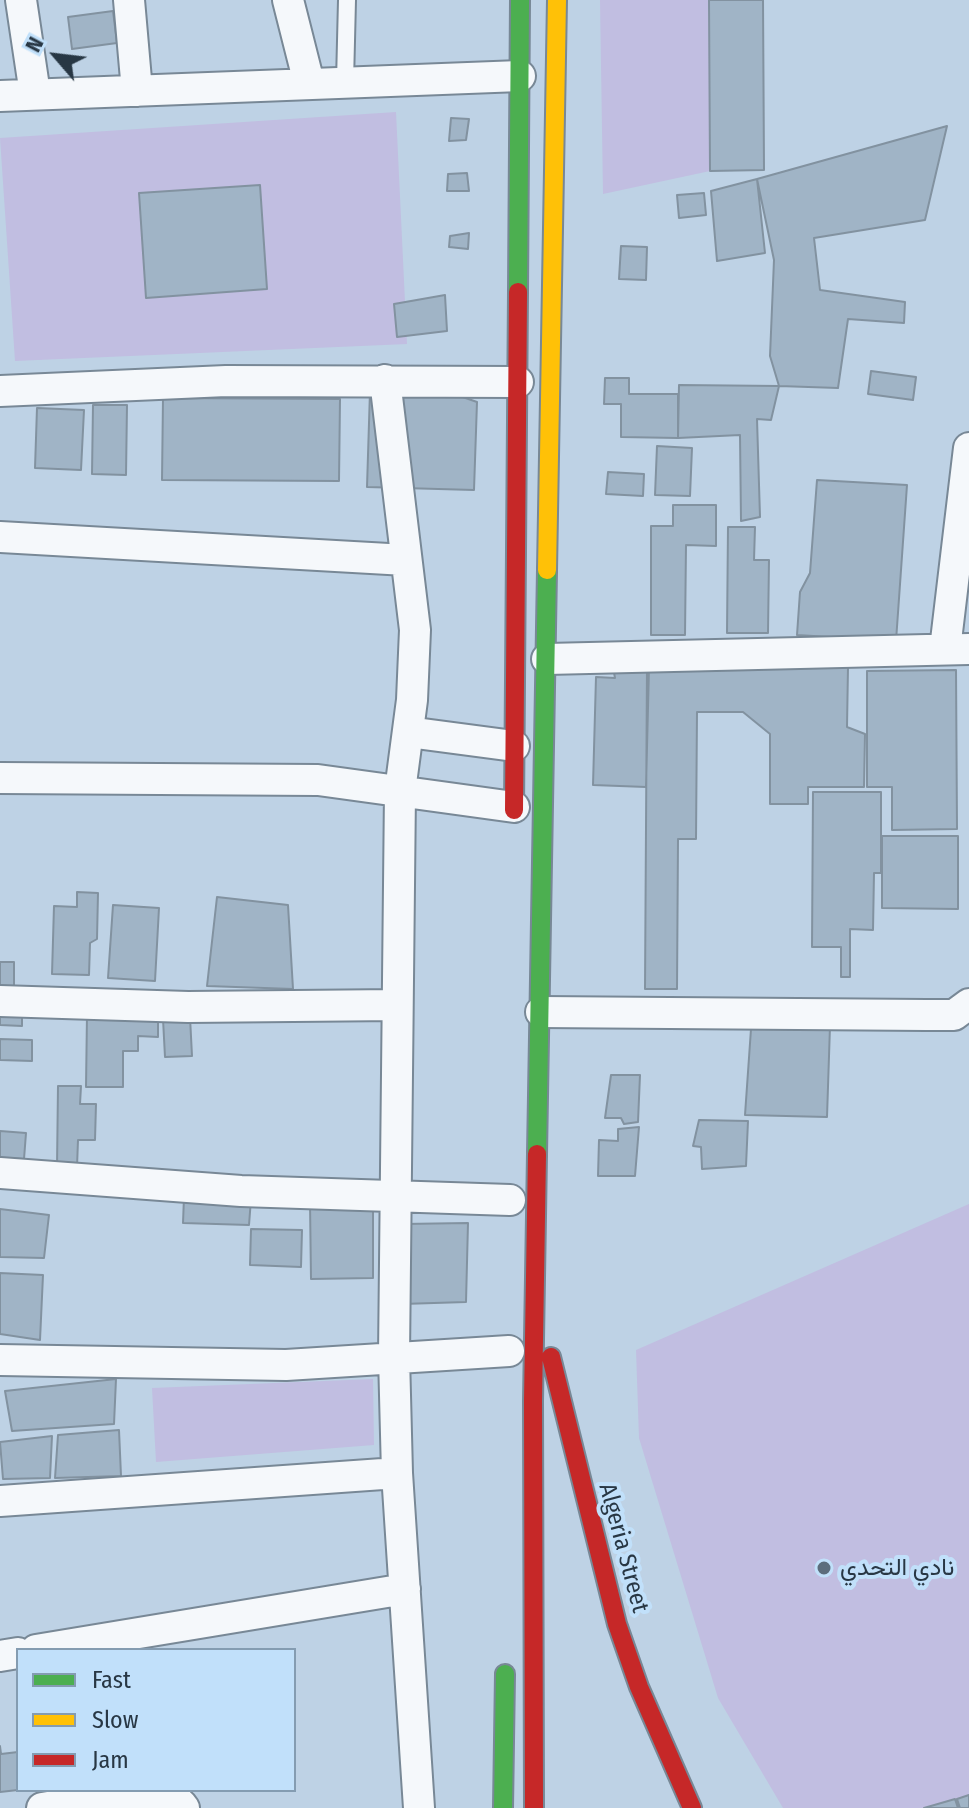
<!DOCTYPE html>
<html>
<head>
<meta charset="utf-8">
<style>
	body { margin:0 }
	#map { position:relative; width:969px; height:1808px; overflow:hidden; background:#bed2e5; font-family:"Fira Sans Condensed",sans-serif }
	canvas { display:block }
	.legend { position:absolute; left:16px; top:1648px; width:280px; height:144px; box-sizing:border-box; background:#c1e0fa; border:2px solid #849cb1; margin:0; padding:10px 14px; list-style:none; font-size:24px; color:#283744 }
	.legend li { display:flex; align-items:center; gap:16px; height:40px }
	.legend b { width:40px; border:2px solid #849cb1 }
	.north { position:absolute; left:16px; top:16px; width:80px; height:80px; -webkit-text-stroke:6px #c1e0fa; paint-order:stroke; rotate:298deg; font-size:22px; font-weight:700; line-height:32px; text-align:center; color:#283744 }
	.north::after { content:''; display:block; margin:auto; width:28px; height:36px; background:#283744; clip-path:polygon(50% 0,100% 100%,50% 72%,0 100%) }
</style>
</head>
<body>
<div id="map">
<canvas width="969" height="1808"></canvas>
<ul class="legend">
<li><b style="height:10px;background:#4caf50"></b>Fast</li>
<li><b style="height:10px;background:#ffc107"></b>Slow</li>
<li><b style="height:10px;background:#c62828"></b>Jam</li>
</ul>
<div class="north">N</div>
</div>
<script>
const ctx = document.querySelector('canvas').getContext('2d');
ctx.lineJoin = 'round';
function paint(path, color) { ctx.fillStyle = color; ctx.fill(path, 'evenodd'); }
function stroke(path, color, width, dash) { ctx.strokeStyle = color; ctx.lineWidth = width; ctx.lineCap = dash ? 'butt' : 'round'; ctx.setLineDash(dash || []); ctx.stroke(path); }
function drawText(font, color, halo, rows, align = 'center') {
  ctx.font = font + ' "Fira Sans Condensed",Vazirmatn,sans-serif'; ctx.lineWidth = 8; ctx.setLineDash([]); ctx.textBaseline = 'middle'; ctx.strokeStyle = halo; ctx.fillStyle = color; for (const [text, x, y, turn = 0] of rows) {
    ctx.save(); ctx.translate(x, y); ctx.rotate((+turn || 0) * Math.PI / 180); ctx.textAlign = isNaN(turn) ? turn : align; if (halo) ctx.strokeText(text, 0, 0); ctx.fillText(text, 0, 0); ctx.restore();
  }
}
paint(new Path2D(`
	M600,0H725L723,171H710L603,194Z
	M396,112L407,344L15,361L0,138Z
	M969,1204V1808H783L718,1698L639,1438L636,1350Z
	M373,1379L374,1445L156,1462L152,1388Z`), '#c1bee1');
const building = new Path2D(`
	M709,0H763L764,170L710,171Z
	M113,11L117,43L72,49L68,17Z
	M451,118L469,119L466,140L449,141Z
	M947,126L925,220L814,238L820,290L905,302L904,323L848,319L838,388L779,386L770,356L774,260L757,179Z
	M467,173L469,191H447L448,174Z
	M757,179L765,253L717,261L711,191Z
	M260,185L267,289L146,298L139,193Z
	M704,193L706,215L679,218L677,195Z
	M469,233L468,249L449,247L450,236Z
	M621,246L647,247L646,280L619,279Z
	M445,295L447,331L397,337L394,304Z
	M871,371L916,377L913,400L868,394Z
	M605,378H629V394H678V438L621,437V404H604Z
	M679,385L779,386L771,420L757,419L760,517L741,521L740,435L678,438Z
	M370,391L454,394L477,402L474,490L367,487Z
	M163,398L340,399L339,481L162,480Z
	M93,405H127L126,475L92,474Z
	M37,408L84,410L81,470L35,468Z
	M657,446L692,448L690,496L655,495Z
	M608,472L644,474L643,496L606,494Z
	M817,480L907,485L896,641L797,635L800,592L810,573Z
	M673,505H716V546L686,545L685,635H651V526H673Z
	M728,527H755L754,560H769L768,633H727Z
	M613,667L649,668L646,787L593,785L596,677L615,678Z
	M647,667H848L847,727L865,734L864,787H808V804H770V734L743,712H697L696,839H678L677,989H645Z
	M956,670L957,829L892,830V787H867V671Z
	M813,792H881V873H874L873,930L850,929V977H841V947H812Z
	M882,836H958V909L882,908Z
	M77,892L98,893L97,939L90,943L89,975L52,974L54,906L77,907Z
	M217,897L288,905L293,989L207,986Z
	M113,905L159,908L155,981L108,978Z
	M0,962H14V986H0Z
	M0,1013H22V1026L0,1025Z
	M87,1015L158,1016V1037L138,1036V1051H123V1087H86Z
	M190,1017L192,1056L165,1057L163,1019Z
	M830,1026L827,1117L745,1115L751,1029Z
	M0,1039L32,1040V1061L0,1060Z
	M611,1075H640L638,1122L624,1124L621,1118H605Z
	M58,1086H81L80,1104H96L95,1140H78L77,1167H57Z
	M699,1120L748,1121L746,1166L702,1169L701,1147L693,1146Z
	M639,1127L635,1176H598L599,1140L618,1141V1129Z
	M0,1131L26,1133L24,1159L0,1158Z
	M184,1197L251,1199L249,1225L183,1223Z
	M310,1203H373V1278L311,1279Z
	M0,1209L49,1215L44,1258L0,1257Z
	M468,1223L466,1302L402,1304L403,1224Z
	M251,1229L302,1230L301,1267L250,1265Z
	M0,1273L43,1275L40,1340L0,1334Z
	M116,1379L114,1424L12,1431L5,1391Z
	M119,1430L121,1476L55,1478L58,1435Z
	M52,1436L50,1478L3,1479L0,1442Z
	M0,1746L1,1754L18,1752V1790L0,1792Z
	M969,1795V1808H960L957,1799Z
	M955,1799L958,1808H924Z`);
paint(building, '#a0b4c6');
stroke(building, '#8292a0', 2);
const lane = new Path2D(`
	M345,82L347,0`);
const street = new Path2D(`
	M21,0L35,94
	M129,0L137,91
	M288,0L309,83
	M0,96L520,76
	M385,380L415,630L412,700L400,791L394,1356L397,1473L419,1808
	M0,391L226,381L518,382
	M0,537L406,560
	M945,649L969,448
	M547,659L969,649
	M408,732L514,746
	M0,778L318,780L514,807
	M0,1001L188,1007L397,1005
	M541,1012L926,1015H954L969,1004
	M0,1173L241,1191L510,1200
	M0,1360L286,1365L509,1351
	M0,1501L397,1473
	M36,1650L405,1589
	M0,1656L18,1653
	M42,1808C74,1803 165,1778 184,1808`);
const fast = new Path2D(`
	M518,292L520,0
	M537,1154L547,570
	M503,1808L505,1674`);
const slow = new Path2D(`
	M547,570L557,0`);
const jam = new Path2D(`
	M514,810L518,292
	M551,1357L617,1624L639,1687L692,1808
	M534,1808L533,1401L537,1154`);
stroke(lane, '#788896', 20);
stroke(street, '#788896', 34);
stroke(fast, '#788896', 22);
stroke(slow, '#788896', 22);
stroke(jam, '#788896', 22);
stroke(lane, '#f5f8fb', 16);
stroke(street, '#f5f8fb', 30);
stroke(fast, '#4caf50', 18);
stroke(slow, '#ffc107', 18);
stroke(jam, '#c62828', 18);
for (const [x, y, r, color] of [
	[824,1568,8,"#5c6d7c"]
]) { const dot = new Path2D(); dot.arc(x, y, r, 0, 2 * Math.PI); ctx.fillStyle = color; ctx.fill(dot); stroke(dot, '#c1e0fa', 3); }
drawText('24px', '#283744', '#c1e0fa', [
	["Algeria Street",623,1548,75]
]);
drawText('24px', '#283744', '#c1e0fa', [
	["نادي التحدي",840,1568]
], 'left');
</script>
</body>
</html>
